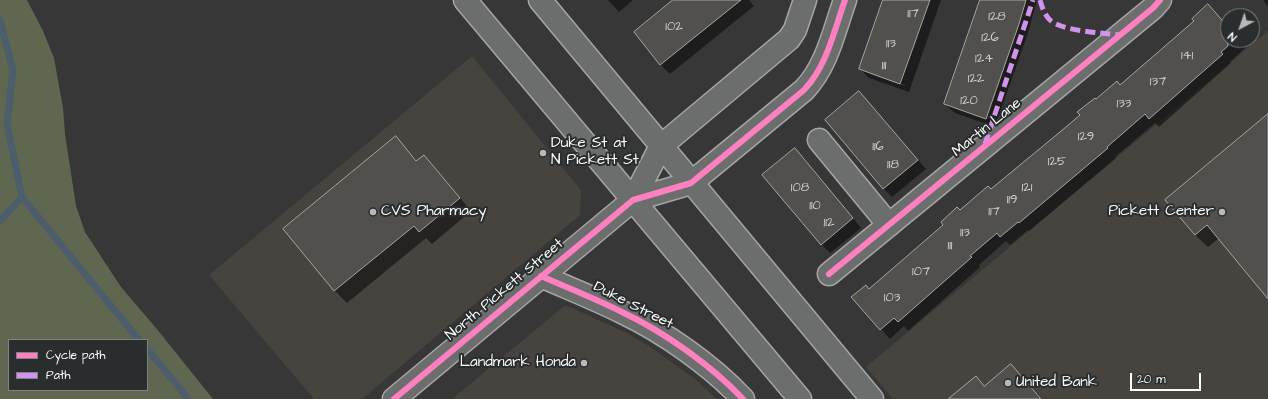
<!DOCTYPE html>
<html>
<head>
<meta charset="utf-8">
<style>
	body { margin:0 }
	#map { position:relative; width:1268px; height:399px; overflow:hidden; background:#373737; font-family:"Architects Daughter",sans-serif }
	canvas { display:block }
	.legend { position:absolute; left:8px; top:339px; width:140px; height:52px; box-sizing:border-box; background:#2a2d2e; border:1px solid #7f8182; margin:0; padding:5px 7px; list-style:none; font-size:12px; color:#fff }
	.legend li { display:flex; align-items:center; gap:8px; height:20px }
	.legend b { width:20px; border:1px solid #7f8182 }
	.north { position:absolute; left:1220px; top:8px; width:40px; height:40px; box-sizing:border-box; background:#2a2d2e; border:1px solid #7f8182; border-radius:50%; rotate:221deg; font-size:11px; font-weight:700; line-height:16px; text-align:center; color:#fff }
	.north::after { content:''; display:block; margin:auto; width:14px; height:18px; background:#b9b9b9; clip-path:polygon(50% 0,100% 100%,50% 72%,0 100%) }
	.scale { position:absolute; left:1130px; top:373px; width:71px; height:18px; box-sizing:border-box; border:2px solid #fff; border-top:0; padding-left:5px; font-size:12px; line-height:14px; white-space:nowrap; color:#fff; -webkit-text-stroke:3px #2a2d2e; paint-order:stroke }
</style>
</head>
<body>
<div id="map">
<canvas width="1268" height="399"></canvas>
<ul class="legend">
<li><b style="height:5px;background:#ff80c0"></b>Cycle path</li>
<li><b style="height:5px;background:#d193ec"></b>Path</li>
</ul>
<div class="north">N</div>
<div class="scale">20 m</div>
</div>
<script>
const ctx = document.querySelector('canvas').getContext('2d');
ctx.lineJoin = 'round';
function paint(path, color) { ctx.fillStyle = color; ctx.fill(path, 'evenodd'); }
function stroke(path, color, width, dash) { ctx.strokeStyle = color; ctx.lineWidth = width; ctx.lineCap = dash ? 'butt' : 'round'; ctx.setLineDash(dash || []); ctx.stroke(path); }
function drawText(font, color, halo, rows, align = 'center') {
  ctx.font = font + ' "Architects Daughter",sans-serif'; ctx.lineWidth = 4; ctx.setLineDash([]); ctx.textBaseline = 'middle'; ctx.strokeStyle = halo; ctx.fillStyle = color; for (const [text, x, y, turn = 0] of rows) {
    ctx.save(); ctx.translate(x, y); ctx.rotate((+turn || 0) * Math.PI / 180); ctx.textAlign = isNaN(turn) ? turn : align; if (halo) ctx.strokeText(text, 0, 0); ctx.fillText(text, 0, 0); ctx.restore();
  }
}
paint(new Path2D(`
	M1268,31V399H893L866,367Z
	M472,56L581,190L580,215L362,399H314L209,275Z
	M566,306L570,307L625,332L649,346L695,379L717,399H452L563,307Z`), '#47433f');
paint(new Path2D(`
	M0,0H27L43,31L54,58L63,108L65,134L76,206L85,232L121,287L156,328L213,399H0ZM9,340H147V390H9Z`), '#5f6750');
paint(new Path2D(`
	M608,0H633L619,12Z
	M675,0H749L754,6L670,74L661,65L636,32Z
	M883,0H941L909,92L869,78L860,69ZM870,72L905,85V86L870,74Z
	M980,0H1037L1028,33L995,127L955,113L945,104Z
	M1263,0H1268V6Z
	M1208,5L1228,27V40H1240L1246,47L1230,62L1231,63L1159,127L1155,123L1115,157L1116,158L1029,231L1028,230L1010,245L1006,241L979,265L980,267L908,331L904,326L890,339L853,297L869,290L960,211L991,190L1081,115L1096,100L1120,86L1195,21Z
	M868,102L926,169L892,197L883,188Z
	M1268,116V297L1219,238L1208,247L1195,235Z
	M396,138L418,162L424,156L436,169L471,211L432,244L426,238L347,303L335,291L284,229Z
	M795,149L804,158L861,228L830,253L821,244Z
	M1011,365L1023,377L1042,399H962L976,377L985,387Z`), '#0007');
stroke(new Path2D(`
	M0,20L13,70L7,124L22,197L139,340
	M0,221L22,197
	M147,349L187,397`), '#4c5e6c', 7);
const building = new Path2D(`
	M673,0H741L660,65L634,32Z
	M883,0H930L900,84L859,69Z
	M980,0H1026L1019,24L986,119L944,104Z
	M1208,4L1228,27V46L1221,52L1223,54L1149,119L1145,114L1107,147L1108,148L1019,223L1018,222L1000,237L997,233L970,256L972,257L898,322L894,318L880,330L851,297L866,285L869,289L943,225L941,222L957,207L960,210L988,186L991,189L1066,127L1080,115L1077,112L1095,98L1096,99L1117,81L1120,85L1194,21L1192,19Z
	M859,91L918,160L883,189L825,120Z
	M1268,114V299L1207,225L1195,235L1165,200Z
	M396,136L416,161L424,155L460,198L419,232L414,226L334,291L283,229Z
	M795,148L853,218L821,245L762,175Z
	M1011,364L1041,399H948L976,376L984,386Z`);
paint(building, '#52504d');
stroke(building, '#a5a5a5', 1);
const minor = new Path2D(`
	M819,140L889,225
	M633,200L691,183L804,90C827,66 834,31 845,0
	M829,274L1153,8L1160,0
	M541,276C568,288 596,299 622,312C664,332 711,365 743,399
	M394,399L633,200L661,146L789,39L795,30L805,0`);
const major = new Path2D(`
	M465,0L800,399
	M540,0L872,399`);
stroke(minor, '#a5a5a5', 25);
stroke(major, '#a5a5a5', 25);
stroke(minor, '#6c6d6d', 22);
stroke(major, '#6c6d6d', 22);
stroke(new Path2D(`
	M1040,0C1042,7 1044,14 1050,20C1061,31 1103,33 1120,35
	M985,144L1033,0`), '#d193ec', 5, [10, 5]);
stroke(new Path2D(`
	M829,274L1153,8L1160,0
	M541,276C568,288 596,299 622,312C664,332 711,365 743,399
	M394,399L633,200L691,183L804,90C827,66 834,31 845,0`), '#ff80c0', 6);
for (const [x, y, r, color] of [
	[543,153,4,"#b9b9b9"],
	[373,212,4,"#b9b9b9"],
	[1222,212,4,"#b9b9b9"],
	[584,363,4,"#b9b9b9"],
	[1008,383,4,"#b9b9b9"]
]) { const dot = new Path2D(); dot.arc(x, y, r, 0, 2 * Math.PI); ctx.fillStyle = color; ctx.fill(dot); stroke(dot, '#2a2d2e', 1.5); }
drawText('13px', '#d4d3d2', null, [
	["117",913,14],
	["128",997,17],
	["102",674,27],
	["126",990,38],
	["113",891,44],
	["141",1187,56],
	["124",984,59],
	["111",884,66],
	["122",976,79],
	["137",1158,82],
	["120",969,101],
	["133",1124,104],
	["129",1086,137],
	["116",878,147],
	["125",1057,162],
	["118",893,165],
	["108",800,188],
	["121",1027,188],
	["119",1012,200],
	["110",815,206],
	["117",994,212],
	["112",829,223],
	["113",965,233],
	["111",950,246],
	["107",921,272],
	["103",892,298]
]);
drawText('15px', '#fff', '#2a2d2e', [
	["Martin Lane",987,128,-39],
	["North Pickett Street",505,290,-40],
	["Duke Street",633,306,27]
]);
drawText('15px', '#fff', '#2a2d2e', [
	["Duke St at",551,144],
	["N Pickett St",551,161],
	["CVS Pharmacy",381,212],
	["Pickett Center",1214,212,"right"],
	["Landmark Honda",576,363,"right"],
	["United Bank",1016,383]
], 'left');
</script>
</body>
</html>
